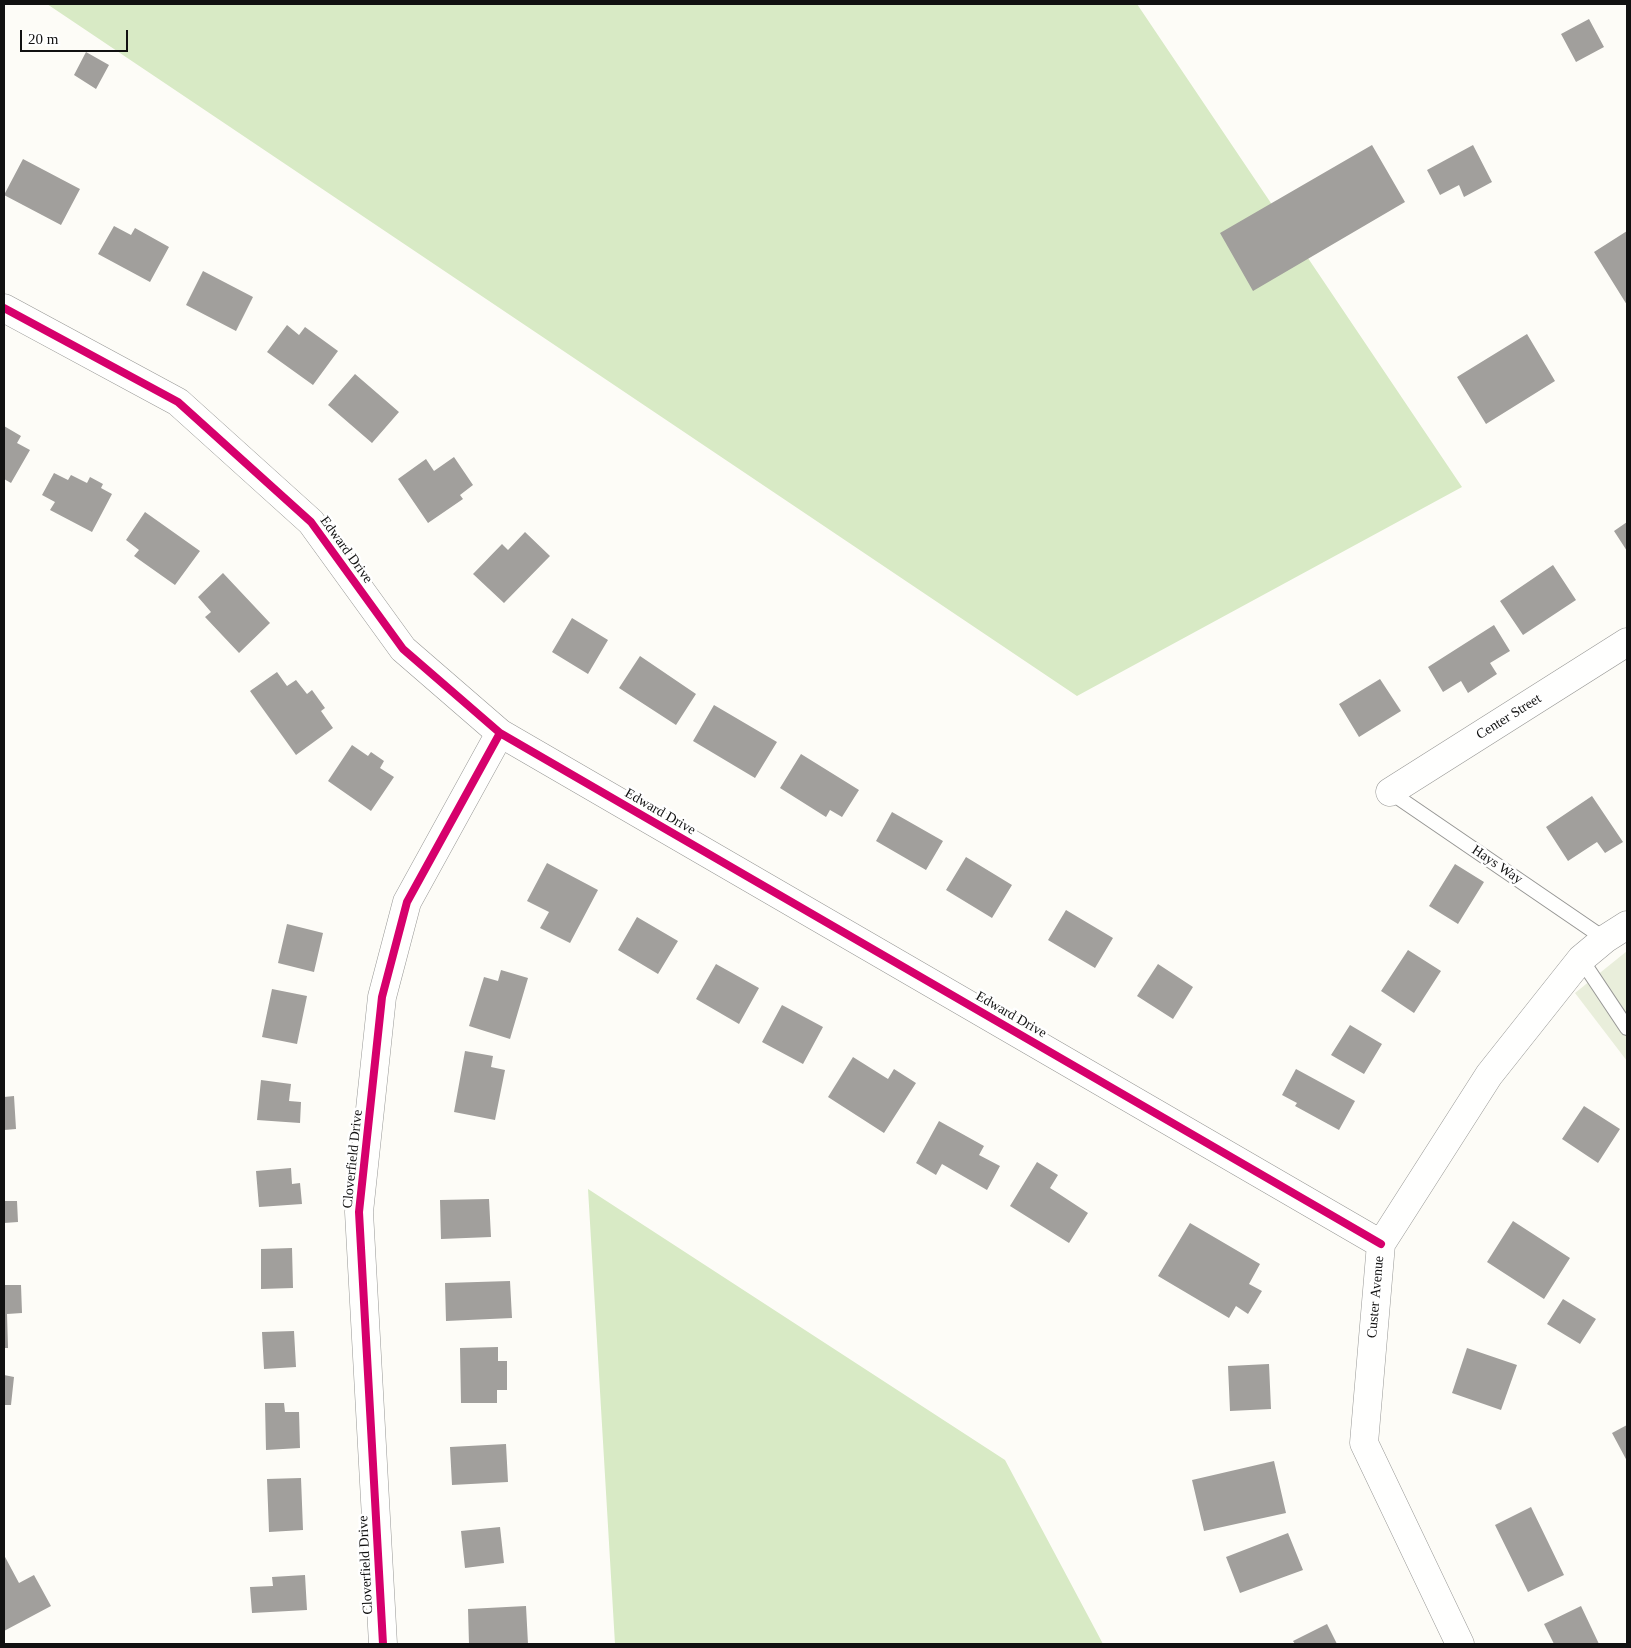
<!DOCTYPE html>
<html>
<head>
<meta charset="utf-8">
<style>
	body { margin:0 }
	#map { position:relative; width:1631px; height:1648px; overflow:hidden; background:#fdfcf7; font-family:Georgia,serif }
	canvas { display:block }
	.frame { position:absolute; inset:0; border:5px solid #111; pointer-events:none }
	.scale { position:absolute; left:20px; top:30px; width:108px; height:22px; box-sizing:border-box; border:2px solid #111; border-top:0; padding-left:6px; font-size:15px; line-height:18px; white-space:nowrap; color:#111; -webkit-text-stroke:4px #fff; paint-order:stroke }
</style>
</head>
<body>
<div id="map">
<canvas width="1631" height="1648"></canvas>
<div class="frame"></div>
<div class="scale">20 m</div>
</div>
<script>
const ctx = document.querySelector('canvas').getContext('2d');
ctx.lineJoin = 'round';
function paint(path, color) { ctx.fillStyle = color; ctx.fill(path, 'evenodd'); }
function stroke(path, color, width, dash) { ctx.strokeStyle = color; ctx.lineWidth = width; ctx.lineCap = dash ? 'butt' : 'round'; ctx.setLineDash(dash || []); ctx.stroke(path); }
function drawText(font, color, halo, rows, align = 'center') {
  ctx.font = font + ' Georgia,serif'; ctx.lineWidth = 5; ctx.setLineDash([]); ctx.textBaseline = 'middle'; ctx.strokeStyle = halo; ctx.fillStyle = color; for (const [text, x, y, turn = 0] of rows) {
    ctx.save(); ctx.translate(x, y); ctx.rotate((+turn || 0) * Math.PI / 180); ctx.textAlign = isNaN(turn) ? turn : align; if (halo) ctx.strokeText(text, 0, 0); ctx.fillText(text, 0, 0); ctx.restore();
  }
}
paint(new Path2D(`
	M47,4H1137L1462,487L1077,696Z
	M588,1189L1005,1460L1103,1644H615Z`), '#d8eac5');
paint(new Path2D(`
	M1627,951V1061L1575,993Z`), '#e9eedb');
paint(new Path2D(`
	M1589,19L1604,47L1576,62L1561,34Z
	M86,52L109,65L96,89L74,75Z
	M1372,145L1405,202L1253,291L1220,233Z
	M1473,145L1492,182L1464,197L1459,185L1440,195L1427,170Z
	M23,159L80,189L61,225L4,195Z
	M114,226L131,235L135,228L169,247L150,282L98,254Z
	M1627,231V305L1594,252Z
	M203,271L253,297L236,331L186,305Z
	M287,325L299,335L305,327L338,351L313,385L267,352Z
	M1527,334L1555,381L1486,424L1457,377Z
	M355,374L399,412L372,443L328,405Z
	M4,426L21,436L17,443L30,450L11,483L4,479Z
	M454,457L473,485L460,495L463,499L428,523L398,479L426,459L434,471Z
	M54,473L68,480L71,475L87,483L90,477L103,484L101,488L112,494L92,532L50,510L55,502L42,495Z
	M145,512L200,551L175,585L134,556L139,550L126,540Z
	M1627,522V551L1614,531Z
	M525,532L550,556L504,603L473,574L502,544L508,550Z
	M1553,565L1576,600L1523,635L1500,601Z
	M223,573L270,623L239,653L205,617L211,612L198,597Z
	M572,618L608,640L588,674L552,652Z
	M1494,625L1510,651L1490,663L1497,674L1468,693L1461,681L1443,692L1428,667Z
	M640,656L696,694L676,725L619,688Z
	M277,672L287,686L296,680L307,694L312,690L325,708L321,711L333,728L296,755L250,691Z
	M1380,679L1401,711L1359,737L1339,704Z
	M714,705L777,742L755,778L693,741Z
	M352,745L368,756L371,752L384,761L380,768L394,777L371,811L328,781Z
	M801,754L859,790L842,817L830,810L826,817L780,788Z
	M1592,796L1623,842L1605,853L1597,842L1568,861L1546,827Z
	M892,812L943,841L926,870L876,841Z
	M966,857L1012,885L992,918L946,890Z
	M547,863L598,890L570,943L540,928L549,912L527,901Z
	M1455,864L1484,882L1458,924L1429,906Z
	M1066,910L1113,938L1095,968L1048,940Z
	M637,917L678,941L658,974L618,950Z
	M287,924L323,933L314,972L278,963Z
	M1408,950L1441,971L1414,1013L1381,991Z
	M716,964L759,988L739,1024L696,999Z
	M1158,964L1193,987L1173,1019L1137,996Z
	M501,970L528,978L510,1039L469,1026L484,977L498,981Z
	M272,989L307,996L297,1044L262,1037Z
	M782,1005L823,1027L803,1064L762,1042Z
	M1350,1025L1382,1044L1364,1074L1331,1055Z
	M465,1051L493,1056L491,1067L505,1070L495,1120L454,1112Z
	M853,1057L888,1079L894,1069L916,1083L884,1133L828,1097Z
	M1296,1069L1355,1101L1339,1130L1295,1106L1297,1103L1282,1095Z
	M261,1080L291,1084L289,1101L301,1102L300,1123L257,1120Z
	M14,1096L16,1129L4,1130V1097Z
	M1584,1106L1620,1129L1598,1163L1562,1139Z
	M939,1121L984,1146L979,1155L1000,1166L987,1190L942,1164L936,1175L916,1163Z
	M1037,1162L1058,1175L1050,1188L1088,1213L1069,1243L1010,1206Z
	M291,1168L292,1184L300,1183L302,1204L259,1207L256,1171Z
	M489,1199L491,1237L441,1239L440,1200Z
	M4,1201H17L18,1222L4,1223Z
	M1513,1221L1570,1258L1544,1299L1487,1262Z
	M1190,1223L1260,1264L1249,1284L1262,1291L1248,1314L1236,1306L1229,1318L1158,1276Z
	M292,1248L293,1288L261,1289V1249Z
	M510,1281L512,1318L446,1321L445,1283Z
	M4,1285H21L22,1313L7,1314L8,1348H4Z
	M1563,1299L1596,1319L1580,1344L1547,1324Z
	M294,1331L296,1367L264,1369L262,1332Z
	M498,1347V1361H507V1390H497V1403H461L460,1348Z
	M1467,1348L1517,1365L1501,1410L1452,1393Z
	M1269,1364L1271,1409L1230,1411L1228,1366Z
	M4,1375L14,1377L11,1405H4Z
	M265,1403H284L285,1412H299L300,1448L266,1450Z
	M1627,1425V1461L1612,1433Z
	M506,1444L508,1482L452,1485L450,1447Z
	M1274,1461L1286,1513L1204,1531L1192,1480Z
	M301,1478L303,1530L269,1532L267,1479Z
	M1531,1507L1564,1575L1528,1592L1495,1525Z
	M500,1527L504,1563L465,1568L461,1531Z
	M1288,1533L1303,1570L1240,1593L1226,1557Z
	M4,1555L19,1583L34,1575L51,1606L4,1631Z
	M305,1575L307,1610L252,1613L250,1587L273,1586L272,1577Z
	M526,1606L528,1644H469L468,1609Z
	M1581,1606L1599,1644H1554L1544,1624Z
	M1327,1624L1337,1644H1295L1293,1641Z`), '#a19f9c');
const service = new Path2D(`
	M1390,792L1605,939
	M1581,959L1627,1028`);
const minor = new Path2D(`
	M4,308L178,402L311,522L403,649L500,733L1381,1244
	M1390,792L1627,642
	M383,1644L359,1212L382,997L407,902L500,733
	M1460,1644L1364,1443L1381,1244L1489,1075L1581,959L1605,939L1627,925`);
stroke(service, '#979795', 16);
stroke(minor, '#979795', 29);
stroke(service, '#fffffe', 14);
stroke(minor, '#fffffe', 28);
stroke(new Path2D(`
	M4,308L178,402L311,522L403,649L500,733L1381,1244
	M383,1644L359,1212L382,997L407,902L500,733`), '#d6006c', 8);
drawText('14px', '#111', '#fff', [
	["Edward Drive",346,550,54],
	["Center Street",1509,717,-32],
	["Edward Drive",660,812,30],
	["Hays Way",1497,865,34],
	["Edward Drive",1011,1015,30],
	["Cloverfield Drive",353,1159,-84],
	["Custer Avenue",1376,1297,-85],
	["Cloverfield Drive",366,1565,-93]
]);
</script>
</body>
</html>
